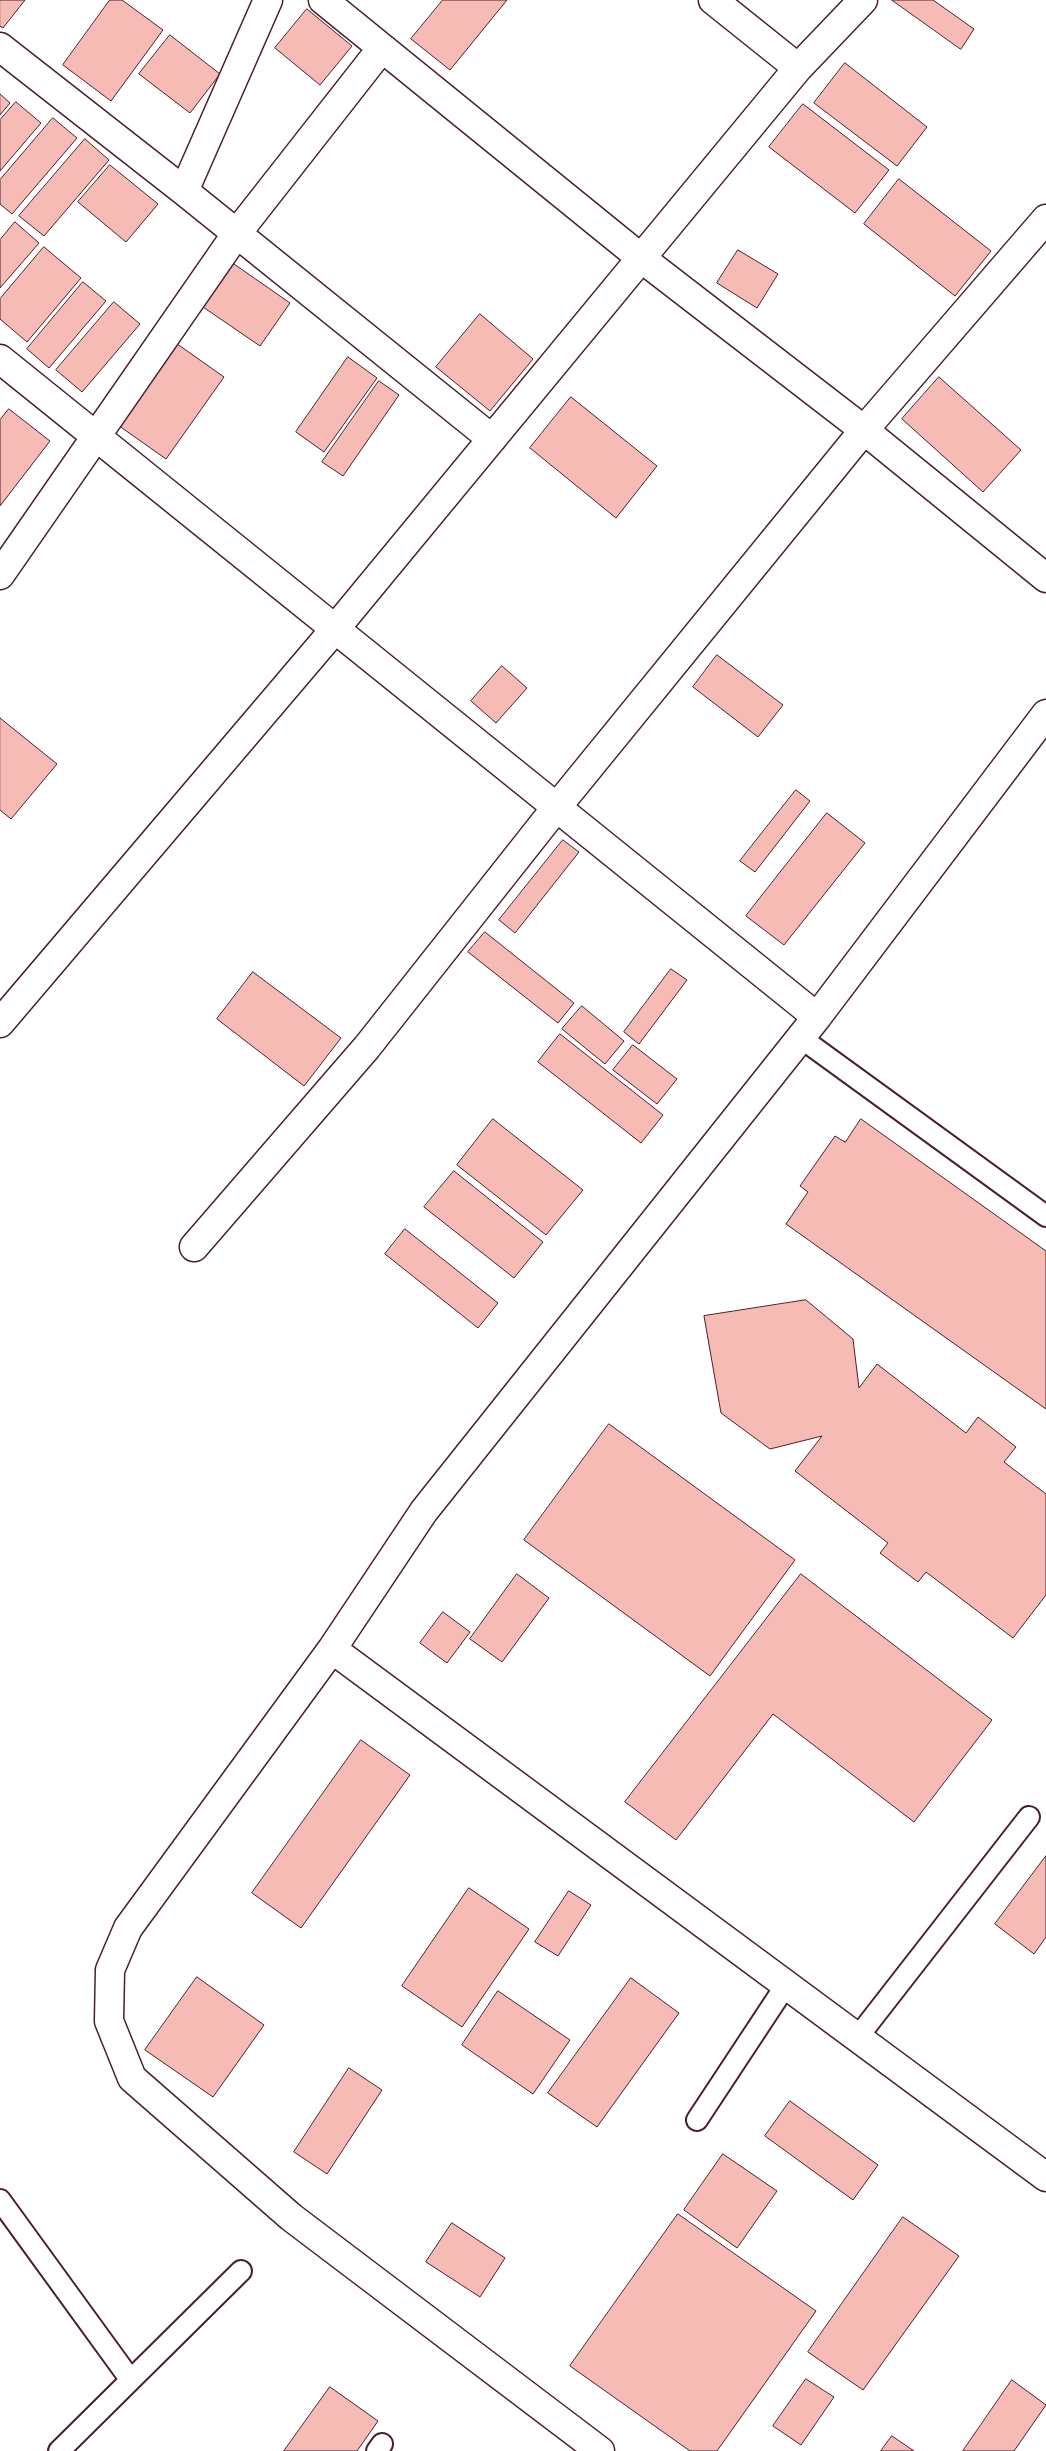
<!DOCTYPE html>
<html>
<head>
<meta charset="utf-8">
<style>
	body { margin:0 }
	canvas { display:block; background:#fff }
</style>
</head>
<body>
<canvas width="1046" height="2451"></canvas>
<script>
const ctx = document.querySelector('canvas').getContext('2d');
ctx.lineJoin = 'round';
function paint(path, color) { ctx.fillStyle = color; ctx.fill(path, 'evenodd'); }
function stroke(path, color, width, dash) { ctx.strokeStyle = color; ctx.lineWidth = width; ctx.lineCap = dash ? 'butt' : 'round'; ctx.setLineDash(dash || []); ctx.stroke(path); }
const building = new Path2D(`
	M0,0H25L3,28L0,26Z
	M110,0H122L163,30L111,101L63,65Z
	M443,0H507L450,70L411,39Z
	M892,0H933L974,29L961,49Z
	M307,9L352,46L320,85L275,48Z
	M170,35L220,74L190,113L139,74Z
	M845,63L927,127L897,166L814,103Z
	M0,94L10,103L0,115Z
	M16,102L41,123L0,171V120Z
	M803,104L889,170L855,213L769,147Z
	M53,118L77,138L12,214L0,204V180Z
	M85,139L109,160L44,236L19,216Z
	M110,165L158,204L126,242L78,202Z
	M899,179L991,251L955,296L864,224Z
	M15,222L39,243L0,288V240Z
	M44,247L81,278L27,342L0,319V299Z
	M738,250L778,274L757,308L717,283Z
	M234,264L290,303L260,346L203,307Z
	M83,282L106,301L49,368L27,349Z
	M114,302L140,324L82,392L56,370Z
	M480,314L533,359L490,411L436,367Z
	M173,341L224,377L166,459L115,423Z
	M348,357L377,378L324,452L296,432Z
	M939,377L1021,450L983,492L902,419Z
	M379,381L399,395L343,476L322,462Z
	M571,397L657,466L616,518L530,448Z
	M9,409L50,441L0,506V420Z
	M717,655L783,705L758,737L693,687Z
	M502,666L527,688L496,723L471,701Z
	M0,718L57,764L11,819L0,810Z
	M796,790L810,801L755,872L740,861Z
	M827,813L865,843L784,945L746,916Z
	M563,840L579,852L515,933L499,920Z
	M485,932L574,1003L558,1023L468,952Z
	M671,969L687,980L639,1044L624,1032Z
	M253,972L341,1038L304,1086L217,1019Z
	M582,1006L624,1041L605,1064L562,1029Z
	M560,1034L663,1115L641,1143L538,1062Z
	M633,1045L677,1079L657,1104L613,1070Z
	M493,1119L583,1190L546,1235L457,1165Z
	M861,1119L1046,1251V1409L786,1224L808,1192L800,1186L835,1136L845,1142Z
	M454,1171L543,1242L514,1278L424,1207Z
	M405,1229L498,1303L478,1328L385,1254Z
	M806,1300L853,1339L859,1388L877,1364L966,1433L978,1417L1016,1447L1004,1462L1046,1494V1595L1013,1638L926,1572L918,1582L880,1553L888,1543L795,1471L822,1436L770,1449L721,1413L704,1316Z
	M609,1424L795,1560L710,1676L524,1540Z
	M517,1574L549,1598L502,1662L470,1639Z
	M801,1574L992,1720L914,1822L773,1714L676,1840L625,1802Z
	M443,1612L470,1632L447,1663L420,1643Z
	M361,1740L410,1775L301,1928L252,1893Z
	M1046,1856V1937L1034,1954L995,1924Z
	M469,1888L529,1929L462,2027L402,1986Z
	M569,1891L591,1905L558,1956L535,1942Z
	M197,1977L264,2025L213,2097L145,2050Z
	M631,1978L679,2013L597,2127L548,2093Z
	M498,1991L570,2040L533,2094L462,2045Z
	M349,2068L382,2090L327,2174L294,2152Z
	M790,2101L878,2165L853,2200L765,2136Z
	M723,2154L777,2191L737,2248L684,2210Z
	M678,2214L816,2311L717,2451H690L570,2366Z
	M903,2217L959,2256L863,2390L808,2352Z
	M452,2223L505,2258L480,2297L426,2262Z
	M806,2379L834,2397L801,2445L773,2426Z
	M1012,2380L1046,2405L1014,2451H963Z
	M330,2387L378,2421L357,2451H284Z
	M892,2436L914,2451H881Z`);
paint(building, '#f7bbb6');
stroke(building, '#4a1f2b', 1);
const lane = new Path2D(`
	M801,1038L1046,1216
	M857,2038L1029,1817
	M697,2120L786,1985
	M0,2200L130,2379
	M59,2451L241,2271
	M377,2451L382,2444`);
const street = new Path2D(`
	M323,0L641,258L864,430L1046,578
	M713,0L798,68
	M0,47L184,191L492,439
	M184,191L268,0
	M0,359L817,1017
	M0,575L237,233L382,48
	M0,1023L335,629L798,68L863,0
	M194,1247L367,1047L556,808L864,430L1046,219
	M332,1649L1046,2177
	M600,2451L291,2217L132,2078L109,2021L110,1970L128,1928L332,1649L424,1511L817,1017L1046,714`);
stroke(lane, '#4a1f2b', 24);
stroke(street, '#4a1f2b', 31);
stroke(lane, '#fff', 20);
stroke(street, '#fff', 28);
</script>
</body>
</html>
